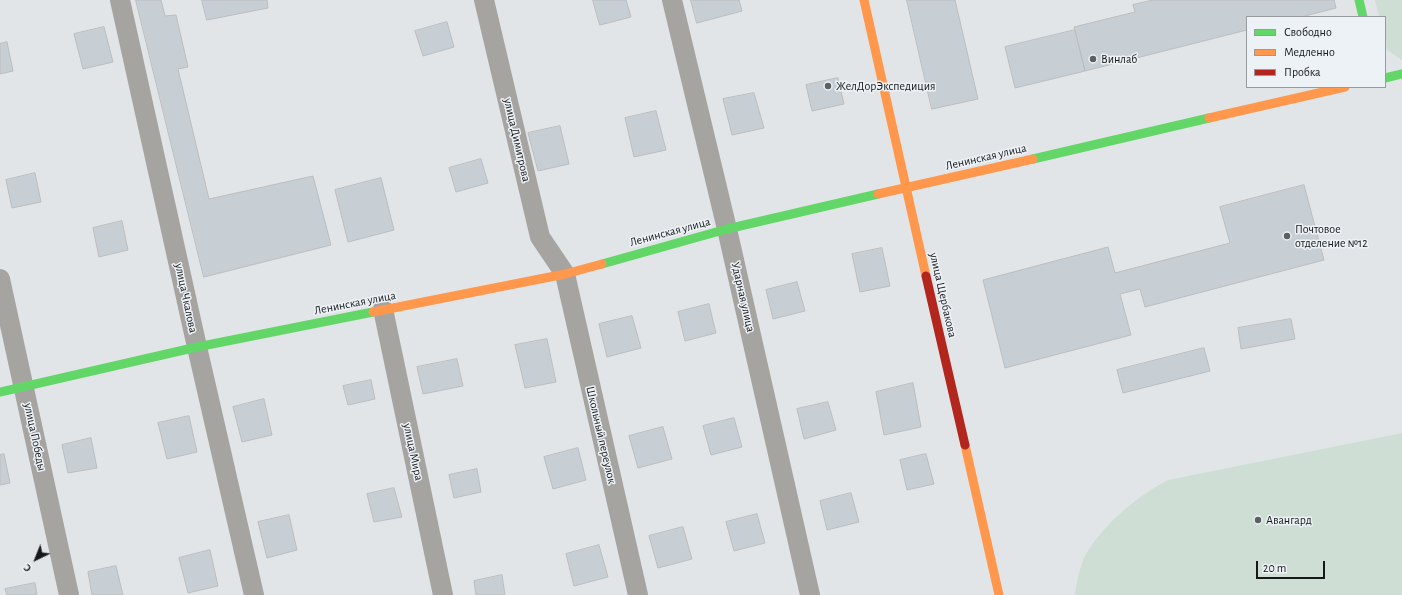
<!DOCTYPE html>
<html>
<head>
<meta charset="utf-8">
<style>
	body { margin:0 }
	#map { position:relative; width:1402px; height:595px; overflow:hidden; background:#e2e5e7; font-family:"Alegreya Sans",sans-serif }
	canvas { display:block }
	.legend { position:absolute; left:1246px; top:16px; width:140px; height:72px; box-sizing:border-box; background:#edf2f7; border:1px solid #979b9e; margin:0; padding:5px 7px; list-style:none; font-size:12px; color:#161819 }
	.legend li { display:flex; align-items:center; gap:8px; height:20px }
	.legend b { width:20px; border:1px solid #979b9e }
	.north { position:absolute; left:16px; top:539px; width:40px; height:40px; -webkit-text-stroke:3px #edf2f7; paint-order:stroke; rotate:223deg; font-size:11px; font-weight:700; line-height:16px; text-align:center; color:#161819 }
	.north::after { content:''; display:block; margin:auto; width:14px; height:18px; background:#161819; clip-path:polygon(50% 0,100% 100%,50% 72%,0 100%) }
	.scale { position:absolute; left:1256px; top:561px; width:69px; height:18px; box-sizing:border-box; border:2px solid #161819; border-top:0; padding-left:5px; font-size:12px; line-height:14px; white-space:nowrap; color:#161819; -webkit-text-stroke:3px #edf2f7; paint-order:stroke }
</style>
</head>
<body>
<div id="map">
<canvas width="1402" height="595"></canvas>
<ul class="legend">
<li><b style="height:5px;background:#63d668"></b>Свободно</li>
<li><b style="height:5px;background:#ff974d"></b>Медленно</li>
<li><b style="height:5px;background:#b3261e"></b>Пробка</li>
</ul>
<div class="north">С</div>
<div class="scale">20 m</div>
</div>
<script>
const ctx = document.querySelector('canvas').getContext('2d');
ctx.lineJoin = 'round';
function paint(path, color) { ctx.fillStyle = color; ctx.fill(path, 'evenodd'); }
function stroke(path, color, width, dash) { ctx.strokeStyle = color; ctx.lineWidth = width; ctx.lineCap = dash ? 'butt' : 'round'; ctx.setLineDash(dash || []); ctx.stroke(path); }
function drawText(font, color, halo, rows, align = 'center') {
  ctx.font = font + ' "Alegreya Sans",sans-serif'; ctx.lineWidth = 3; ctx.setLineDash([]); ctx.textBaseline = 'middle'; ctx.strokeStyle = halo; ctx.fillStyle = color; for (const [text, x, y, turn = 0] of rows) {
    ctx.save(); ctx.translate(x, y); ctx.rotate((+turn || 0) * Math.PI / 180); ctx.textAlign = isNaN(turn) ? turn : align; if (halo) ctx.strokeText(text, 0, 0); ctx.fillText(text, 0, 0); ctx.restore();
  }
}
paint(new Path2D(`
	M1375,0H1402V60L1387,50L1385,42V17H1379Z
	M1402,433V595H1075C1076,584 1080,566 1085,556C1104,523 1135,498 1168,480Z`), '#ceded4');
const building = new Path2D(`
	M136,0H161L165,16L176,15L188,67L178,69L209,199L313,176L331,245L204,277Z
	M202,0H267L268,8L207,20Z
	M593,0H626L631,17L600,25Z
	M691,0H739L742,11L697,23Z
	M907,0H955L978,99L932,109Z
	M1153,0H1334L1336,8L1301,17H1247V30L1085,71L1074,27L1135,12L1133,5Z
	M447,22L454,47L423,56L415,31Z
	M104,27L113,62L83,69L74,34Z
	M1075,30L1085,71L1015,88L1005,47Z
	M7,42L13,71L0,74V44Z
	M838,78L844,104L812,111L806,85Z
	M754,93L764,128L732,135L723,99Z
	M656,111L666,150L634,157L625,118Z
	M560,126L569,164L538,171L528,133Z
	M481,159L488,183L456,192L449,168Z
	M35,173L41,202L12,208L6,180Z
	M381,178L394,230L348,242L335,190Z
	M1304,185L1324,260L1145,307L1140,289L1120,294L1131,335L1005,368L983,280L1108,247L1115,273L1230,243L1220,207Z
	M122,221L128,250L99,257L93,228Z
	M882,248L890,286L860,292L852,254Z
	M797,282L805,311L773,319L766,290Z
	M709,304L716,333L685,341L678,312Z
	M632,316L641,348L607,357L599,324Z
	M1291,319L1295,339L1241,349L1238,328Z
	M547,339L556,382L525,388L515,345Z
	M1204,348L1210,371L1123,393L1117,370Z
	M457,359L463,386L423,394L417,367Z
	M371,380L375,399L348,405L343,386Z
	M913,383L921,427L884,435L876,392Z
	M264,399L272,435L242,442L233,407Z
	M828,402L836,430L804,439L797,409Z
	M189,416L197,452L167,459L158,423Z
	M734,418L742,447L711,455L703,426Z
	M663,427L672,459L638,468L629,436Z
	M91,438L97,468L68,473L62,445Z
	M578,448L586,480L553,489L544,457Z
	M4,454L10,483L0,485V455Z
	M926,454L934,484L907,490L900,460Z
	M477,469L481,492L454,498L449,475Z
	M394,488L402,517L374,522L367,494Z
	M851,493L859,522L827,530L820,501Z
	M757,514L765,543L734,551L726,522Z
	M289,515L297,550L267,558L258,522Z
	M683,527L692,559L658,568L649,536Z
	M599,545L608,577L574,586L566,554Z
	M210,550L218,586L188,593L179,558Z
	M116,566L123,595H92L88,572Z
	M502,575L505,595H476L474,581Z
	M35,583L37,595H7L5,589Z`);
paint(building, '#c8cfd4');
stroke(building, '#bbbdbf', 1);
stroke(new Path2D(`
	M120,0L197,347L254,595
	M484,0L540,237L565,274L638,595
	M672,0L727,229L810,595
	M0,279L69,595
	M383,309L443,595`), '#a6a4a1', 20);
stroke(new Path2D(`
	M1359,0L1363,17
	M1385,78L1402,74
	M1033,159L1209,118
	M602,264L727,229L878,194
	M0,392L197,347L373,312`), '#63d668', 9);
stroke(new Path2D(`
	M864,0L926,276
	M1209,118L1345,87
	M878,194L1033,159
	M373,312L565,274L602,264
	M965,445L999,595`), '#ff974d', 9);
stroke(new Path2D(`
	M926,276L965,445`), '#b3261e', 9);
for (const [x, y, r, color] of [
	[1093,59,4,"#5d6061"],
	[828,86,4,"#5d6061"],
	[1287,236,4,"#5d6061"],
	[1258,520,4,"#5d6061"]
]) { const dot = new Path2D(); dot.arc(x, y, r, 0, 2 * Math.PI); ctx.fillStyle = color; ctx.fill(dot); stroke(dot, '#edf2f7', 1.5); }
drawText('12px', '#161819', '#edf2f7', [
	["Винлаб",1101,59],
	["ЖелДорЭкспедиция",836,86],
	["Почтовое",1295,229],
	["отделение №12",1295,243],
	["Авангард",1266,520]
], 'left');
drawText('12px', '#161819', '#edf2f7', [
	["улица Димитрова",517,140,77],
	["Ленинская улица",986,157,-13],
	["Ленинская улица",670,232,-15],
	["улица Щербакова",943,295,77],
	["Ударная улица",743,297,77],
	["улица Чкалова",186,298,78],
	["Ленинская улица",355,303,-11],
	["Школьный переулок",601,435,77],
	["улица Победы",35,437,78],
	["улица Мира",413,452,78]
]);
</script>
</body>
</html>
